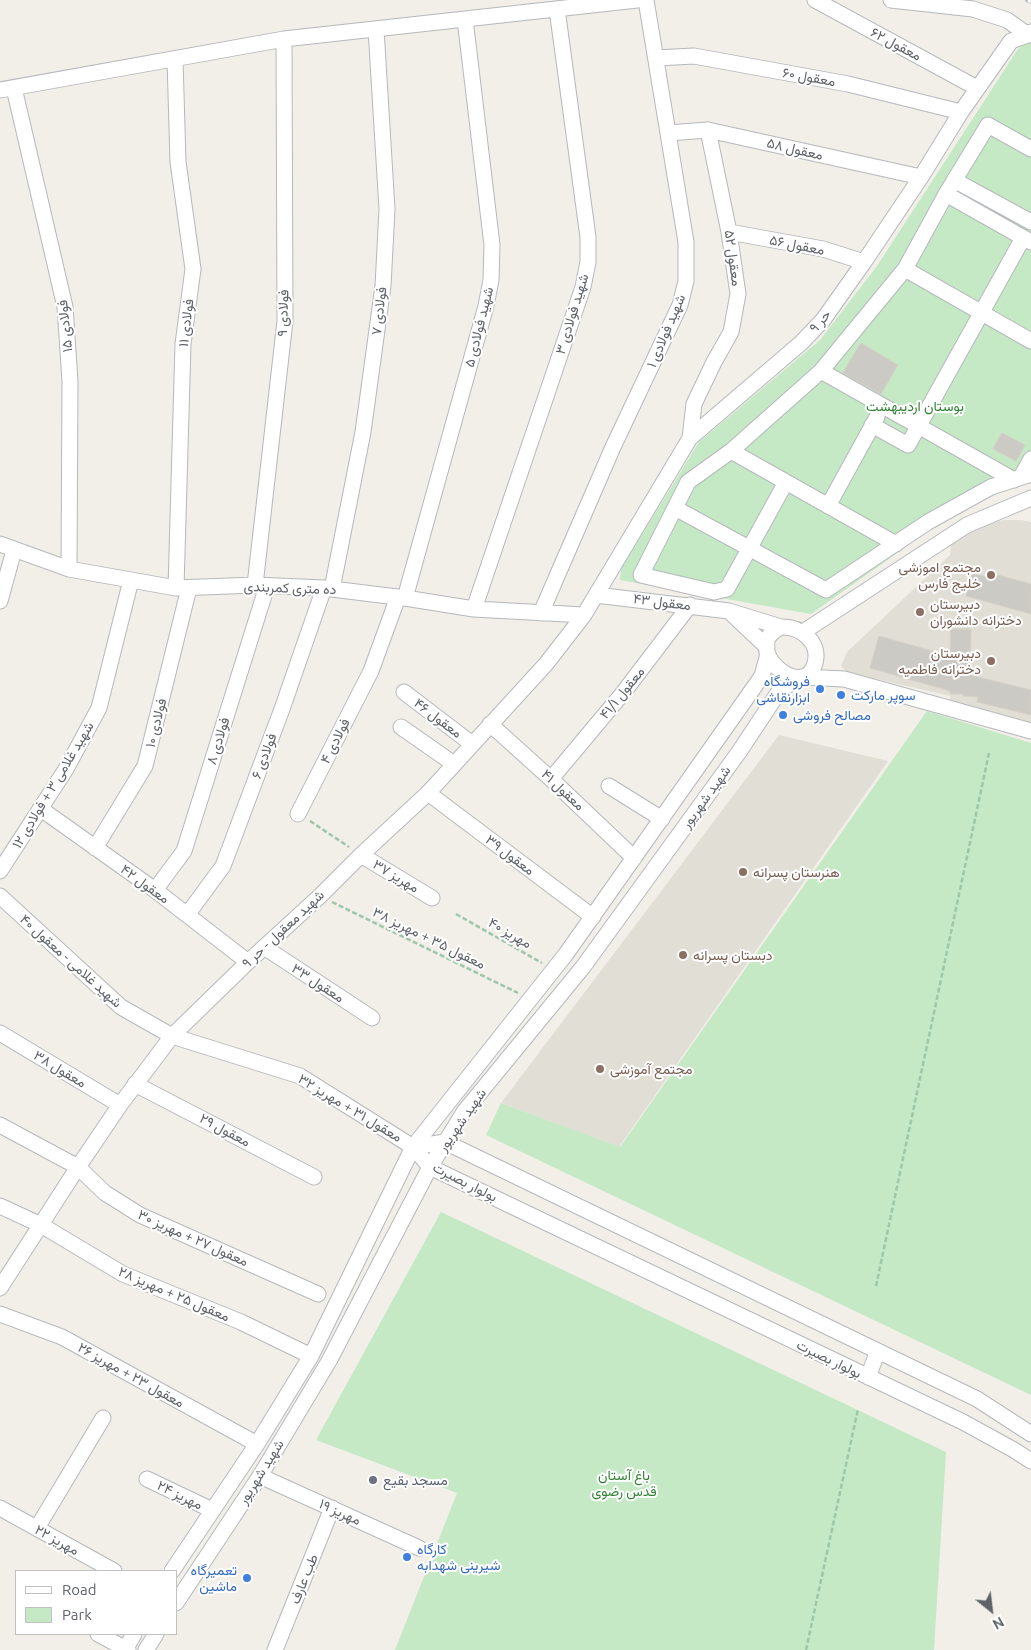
<!DOCTYPE html>
<html>
<head>
<meta charset="utf-8">
<style>
	body { margin:0 }
	#map { position:relative; width:1031px; height:1650px; overflow:hidden; background:#f1efe8; font-family:Ubuntu,sans-serif }
	canvas { display:block }
	.legend { position:absolute; left:15px; top:1570px; width:162px; height:65px; box-sizing:border-box; background:#fff; border:1px solid #bfc1c3; margin:0; padding:6px 9px; list-style:none; font-size:15px; color:#5f6368 }
	.legend li { display:flex; align-items:center; gap:10px; height:25px }
	.legend b { width:25px; border:1px solid #bfc1c3 }
	.north { position:absolute; left:966px; top:1585px; width:50px; height:50px; -webkit-text-stroke:4px #fff; paint-order:stroke; rotate:151deg; font-size:14px; font-weight:700; line-height:20px; text-align:center; color:#5f6368 }
	.north::after { content:''; display:block; margin:auto; width:18px; height:22px; background:#5f6368; clip-path:polygon(50% 0,100% 100%,50% 72%,0 100%) }
</style>
</head>
<body>
<div id="map">
<canvas width="1031" height="1650"></canvas>
<ul class="legend">
<li><b style="height:6px;background:#fff"></b>Road</li>
<li><b style="height:14px;background:#c5e8c5"></b>Park</li>
</ul>
<div class="north">N</div>
</div>
<script>
const ctx = document.querySelector('canvas').getContext('2d');
ctx.lineJoin = 'round';
function paint(path, color) { ctx.fillStyle = color; ctx.fill(path, 'evenodd'); }
function stroke(path, color, width, dash) { ctx.strokeStyle = color; ctx.lineWidth = width; ctx.lineCap = dash ? 'butt' : 'round'; ctx.setLineDash(dash || []); ctx.stroke(path); }
function drawText(font, color, halo, rows, align = 'center') {
  ctx.font = font + ' Ubuntu,Vazirmatn,sans-serif'; ctx.lineWidth = 4; ctx.setLineDash([]); ctx.textBaseline = 'middle'; ctx.strokeStyle = halo; ctx.fillStyle = color; for (const [text, x, y, turn = 0] of rows) {
    ctx.save(); ctx.translate(x, y); ctx.rotate((+turn || 0) * Math.PI / 180); ctx.textAlign = isNaN(turn) ? turn : align; if (halo) ctx.strokeText(text, 0, 0); ctx.fillText(text, 0, 0); ctx.restore();
  }
}
paint(new Path2D(`
	M1003,520H1021L1031,522V724L950,702V696L847,672L841,666L847,652L950,555L951,544L982,526Z
	M779,735L888,761L619,1147L501,1103Z`), '#e1ded6');
paint(new Path2D(`
	M1031,40V482L989,497L934,527L811,614L620,580L621,569L699,442L820,340L877,266L1018,49Z
	M927,711L1031,743V1395L486,1135L501,1103L620,1147Z
	M441,1212L946,1452L934,1650H395L457,1493L316,1440Z`), '#c5e8c5');
const building = new Path2D(`
	M861,343L898,365L881,394L843,373Z
	M1002,433L1025,445L1016,461L993,449Z
	M987,572L1031,584V614L966,596L972,573L986,577Z
	M951,629H971L970,675L1031,690V715L977,702L978,697L963,696V694H950V691L870,668L879,636L950,656Z`);
paint(building, '#cccac5');
stroke(building, '#d6d1c6', 1);
const minor = new Path2D(`
	M815,0L977,88
	M891,0L973,9L1007,20L1028,35
	M656,58L694,56L848,84L961,112
	M175,59L178,162L193,269L183,344L176,588
	M14,88L65,307L70,381L69,569
	M0,90L284,39L637,0
	M668,133L708,130L921,177
	M954,180L1031,222
	M946,194L1031,242
	M729,232L823,249L864,262
	M905,269L1031,341
	M821,371L1014,480
	M872,425L908,445L1023,238
	M690,438L694,404L714,362L731,332L738,294L729,232L708,130
	M731,451L896,544
	M1021,477L1031,459
	M786,482L727,589L714,592L641,575L688,482L731,451L821,371L905,269L946,194L988,125L1031,149
	M828,506L877,417
	M675,508L826,590L928,522L991,487L1031,474
	M0,544L69,569L176,588L255,585L324,588L405,598L474,609L584,615
	M255,585L285,321L284,39
	M332,589L363,432L383,286L387,209L376,29
	M596,595L729,611L781,627
	M405,598L486,306L491,280L492,245L465,19
	M0,601L14,550
	M474,609L583,287L588,262V237L557,9
	M541,613L613,447L680,305L686,281V242L646,0
	M732,614L767,647
	M781,627C800,626 821,642 815,663C804,704 737,647 781,627Z
	M803,632L967,525L1031,498
	M404,692L472,744
	M490,724L551,779L634,858
	M401,727L454,764
	M551,779L623,693L690,605
	M609,786L662,819
	M428,793L593,917
	M41,809L155,890L248,962
	M298,814L371,671L398,597
	M95,848L145,766L189,588
	M361,855L432,898
	M0,871L66,769L99,708L131,580
	M155,890L184,851L267,586
	M0,896L121,1007L172,1036L300,1076L413,1147L430,1167L963,1422L1014,1450L1031,1461
	M187,915L223,866L282,709L324,588
	M264,947L372,1018
	M0,1033L120,1105
	M135,1084L314,1177
	M0,1125L78,1167L105,1193L140,1215L318,1294
	M413,1147L445,1142L977,1399L1031,1434
	M0,1206L41,1225L123,1274L241,1322L311,1356
	M0,1288L78,1167L120,1105L172,1036L248,962L320,896L361,855L428,793L546,664L584,615L690,438L801,343L823,320L864,262L921,177L961,112L1011,41L1028,35L1031,32
	M0,1314L62,1337L257,1444
	M868,1377L878,1351
	M260,1476L419,1548
	M147,1479L212,1510
	M0,1508L114,1571
	M37,1528L103,1418
	M172,1571L257,1444L311,1356L413,1147L566,954L762,676L768,654
	M176,1603L260,1476L329,1361L430,1167L464,1112L583,967L739,752L780,690L802,677L844,679L1031,731
	M98,1634L128,1650
	M125,1650L134,1634
	M146,1650L156,1634
	M275,1650L332,1508`);
stroke(minor, '#b5b8bc', 17);
stroke(new Path2D(`
	M310,821L349,847
	M332,902L518,993
	M456,914L542,963
	M876,1286L989,753
	M806,1650L858,1409`), '#9cc7a9', 2.5, [5, 2.5]);
stroke(minor, '#fff', 15);
const rail = new Path2D(`
	M1028,0L1031,1`);
stroke(rail, '#b6b7b8', 5.5);
stroke(rail, '#fff', 4, [11]);
for (const [x, y, r, color] of [
	[991,575,5,"#8d6e63"],
	[920,612,5,"#8d6e63"],
	[991,661,5,"#8d6e63"],
	[820,689,5,"#3f7fe0"],
	[841,695,5,"#3f7fe0"],
	[783,715,5,"#3f7fe0"],
	[743,872,5,"#8d6e63"],
	[683,955,5,"#8d6e63"],
	[600,1069,5,"#8d6e63"],
	[373,1480,5,"#6b7280"],
	[407,1557,5,"#3f7fe0"],
	[247,1578,5,"#3f7fe0"]
]) { const dot = new Path2D(); dot.arc(x, y, r, 0, 2 * Math.PI); ctx.fillStyle = color; ctx.fill(dot); stroke(dot, '#fff', 2); }
drawText('14px', '#5f6368', '#fff', [
	["معقول ۶۲",896,44,28],
	["معقول ۶۰",809,77,10],
	["معقول ۵۸",795,149,13],
	["معقول ۵۶",797,245,11],
	["معقول ۵۲",733,258,82],
	["فولادی ۷",379,311,-83],
	["فولادی ۹",283,313,-88],
	["شهید فولادی ۳",572,314,-73],
	["حر ۹",820,321,-49],
	["فولادی ۱۱",186,323,-83],
	["فولادی ۱۵",65,326,-96],
	["شهید فولادی ۵",479,327,-76],
	["شهید فولادی ۱",666,331,-67],
	["ده متری کمربندی",290,588,2],
	["معقول ۴۳",662,602,7],
	["معقول ۴۱/۱",622,693,-51],
	["معقول ۴۶",438,718,37],
	["فولادی ۱۰",156,723,-76],
	["فولادی ۸",218,741,-73],
	["فولادی ۴",335,741,-63],
	["فولادی ۶",264,756,-69],
	["شهید غلامی ۳ + فولادی ۱۲",53,785,-59],
	["معقول ۴۱",563,790,43],
	["شهید شهریور",706,797,-54],
	["معقول ۳۹",510,855,37],
	["مهریز ۳۷",396,876,31],
	["معقول ۴۲",145,884,36],
	["شهید معقول - حر ۹",283,929,-43],
	["مهریز ۴۰",510,933,30],
	["معقول ۳۵ + مهریز ۳۸",429,938,26],
	["شهید غلامی - معقول ۴۰",71,961,42],
	["معقول ۳۳",318,983,33],
	["معقول ۳۸",60,1069,31],
	["معقول ۳۱ + مهریز ۳۲",350,1108,31],
	["شهید شهریور",462,1120,-55],
	["معقول ۲۹",225,1130,28],
	["بولوار بصیرت",465,1182,27],
	["معقول ۲۷ + مهریز ۳۰",193,1238,24],
	["معقول ۲۵ + مهریز ۲۸",174,1294,23],
	["بولوار بصیرت",829,1359,26],
	["معقول ۲۳ + مهریز ۲۶",131,1375,29],
	["شهید شهریور",261,1472,-58],
	["مهریز ۲۴",180,1495,26],
	["مهریز ۱۹",340,1512,24],
	["مهریز ۲۲",57,1540,29],
	["طب عارف",304,1579,-68]
]);
drawText('14px', '#348238', '#fff', [
	["بوستان اردیبهشت",915,406],
	["باغ آستان",624,1475],
	["قدس رضوی",624,1491]
]);
drawText('14px', '#785e54', '#fff', [
	["مجتمع اموزشی",981,567,"right"],
	["خلیج فارس",981,583,"right"],
	["دبیرستان",930,604],
	["دخترانه دانشوران",930,620],
	["دبیرستان",981,653,"right"],
	["دخترانه فاطمیه",981,669,"right"],
	["هنرستان پسرانه",753,872],
	["دبستان پسرانه",693,955],
	["مجتمع آموزشی",610,1069]
], 'left');
drawText('14px', '#366cbe', '#fff', [
	["فروشگاه",810,681,"right"],
	["ابزارنقاشی",810,697,"right"],
	["سوپر مارکت",851,695],
	["مصالح فروشی",793,715],
	["کارگاه",417,1549],
	["شیرینی شهدابه",417,1565],
	["تعمیرگاه",237,1570,"right"],
	["ماشین",237,1586,"right"]
], 'left');
drawText('14px', '#5b616d', '#fff', [
	["مسجد بقیع",383,1480]
], 'left');
</script>
</body>
</html>
